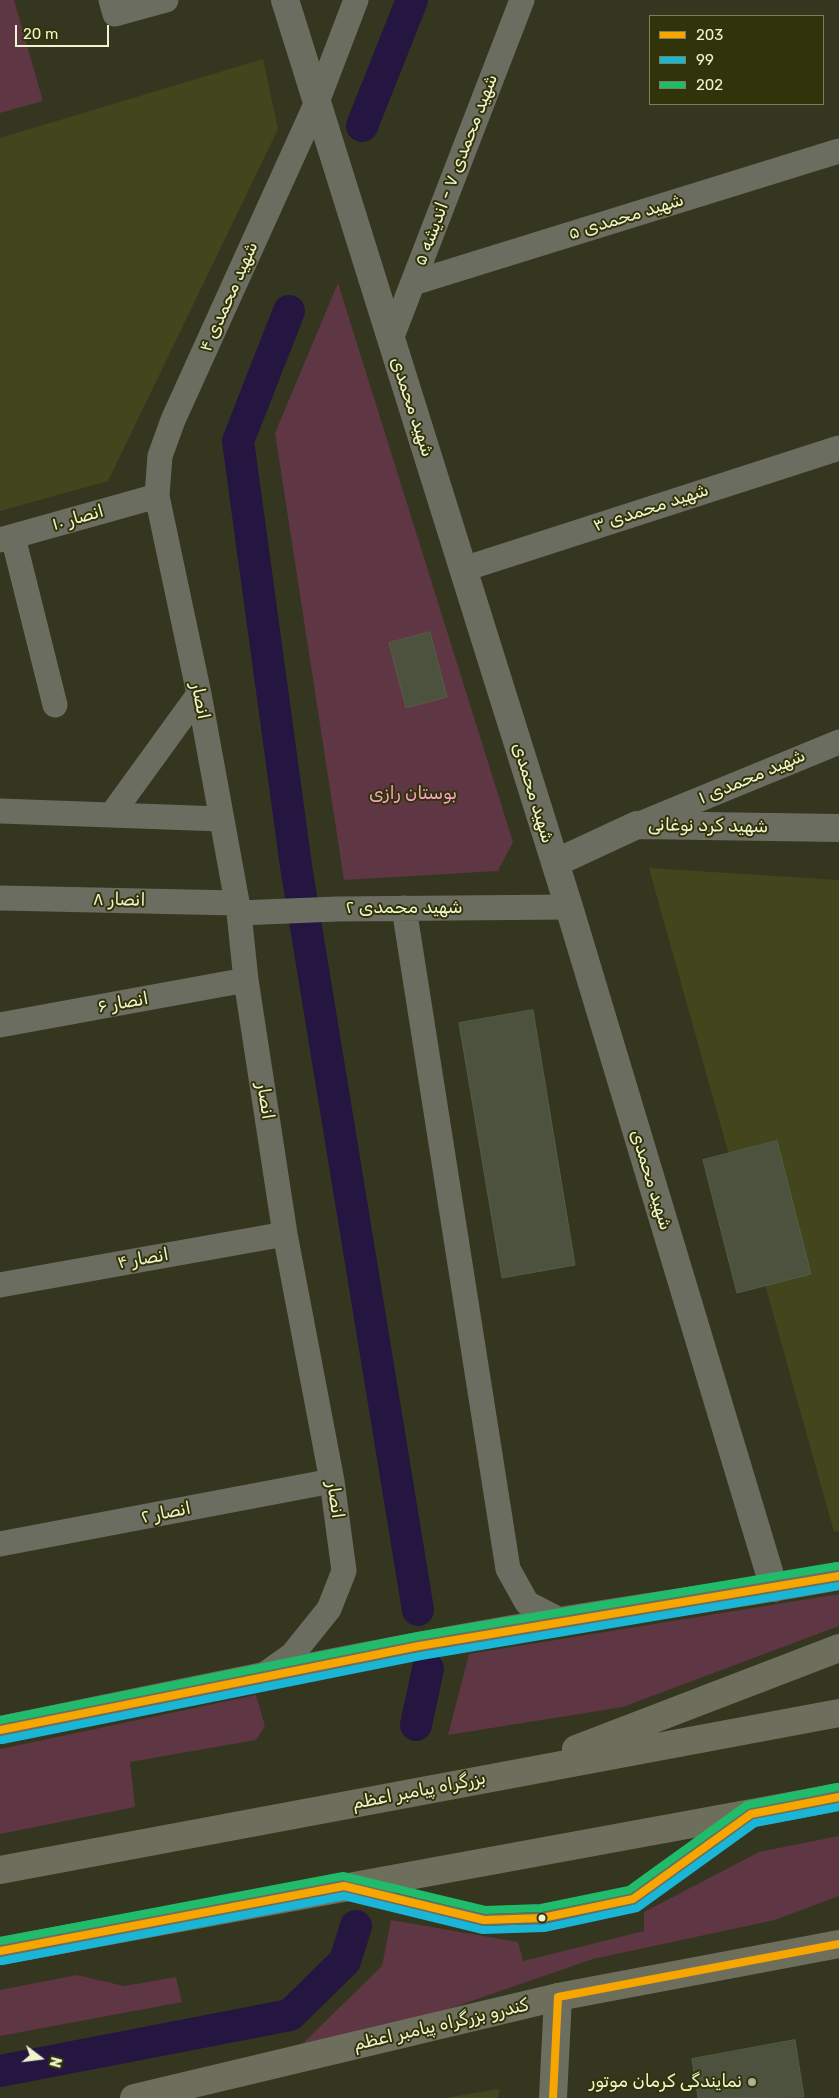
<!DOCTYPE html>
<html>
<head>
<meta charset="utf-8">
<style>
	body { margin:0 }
	#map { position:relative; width:839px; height:2098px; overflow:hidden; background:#34361f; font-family:Rubik,sans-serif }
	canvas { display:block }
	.legend { position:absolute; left:649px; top:15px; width:175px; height:90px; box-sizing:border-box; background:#31340a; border:1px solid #7d8158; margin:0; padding:6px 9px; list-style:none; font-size:15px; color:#eff4cd }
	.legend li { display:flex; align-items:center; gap:10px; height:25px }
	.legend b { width:25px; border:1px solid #7d8158 }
	.north { position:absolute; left:15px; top:2033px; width:50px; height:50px; -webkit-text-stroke:4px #31340a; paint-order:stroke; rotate:105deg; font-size:14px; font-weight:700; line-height:20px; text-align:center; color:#eff4cd }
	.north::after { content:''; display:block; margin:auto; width:18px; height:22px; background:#eff4cd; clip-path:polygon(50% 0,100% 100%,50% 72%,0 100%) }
	.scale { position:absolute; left:15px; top:25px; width:94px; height:22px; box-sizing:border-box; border:2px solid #eff4cd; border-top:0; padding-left:6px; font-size:15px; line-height:18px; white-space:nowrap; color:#eff4cd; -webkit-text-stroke:4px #31340a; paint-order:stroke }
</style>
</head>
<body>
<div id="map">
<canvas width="839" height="2098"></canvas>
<ul class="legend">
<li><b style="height:6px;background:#f7a600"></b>203</li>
<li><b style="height:6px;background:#1ab6d8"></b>99</li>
<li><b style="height:6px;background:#20bc6c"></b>202</li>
</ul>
<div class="north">N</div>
<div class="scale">20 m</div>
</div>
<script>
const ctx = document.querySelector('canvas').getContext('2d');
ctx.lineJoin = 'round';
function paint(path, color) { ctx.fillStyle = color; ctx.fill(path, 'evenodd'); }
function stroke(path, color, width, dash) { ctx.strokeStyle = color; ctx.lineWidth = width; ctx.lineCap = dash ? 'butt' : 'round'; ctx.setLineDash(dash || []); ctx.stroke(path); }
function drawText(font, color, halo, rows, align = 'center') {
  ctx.font = font + ' Rubik,Cairo,sans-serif'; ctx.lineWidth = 4; ctx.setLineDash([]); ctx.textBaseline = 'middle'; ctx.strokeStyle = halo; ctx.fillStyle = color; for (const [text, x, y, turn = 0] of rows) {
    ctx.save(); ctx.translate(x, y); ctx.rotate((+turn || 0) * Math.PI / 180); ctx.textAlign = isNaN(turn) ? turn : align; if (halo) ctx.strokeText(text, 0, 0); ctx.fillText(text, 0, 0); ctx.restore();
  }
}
paint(new Path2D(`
	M263,59L278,129L108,481L0,511V138Z
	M649,868L839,880V1531L834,1532Z
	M499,2089L498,2098H445Z`), '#43461c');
paint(new Path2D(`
	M0,0H14L43,101L0,113Z
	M338,283L513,842L498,871L344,880L275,433Z
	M839,1594V1626L623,1707L448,1735L469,1654Z
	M256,1695L265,1726L256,1740L130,1762L135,1807L0,1834V1749Z
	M839,1836V1896L775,1920L593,1959L428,2016L299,2047L382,1966L391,1920L518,1942L523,1961L644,1931V1912L759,1852Z
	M77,1975L124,1986L176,1977L182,2002L0,2036V1990Z`), '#5e3644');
stroke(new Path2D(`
	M362,126L412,0
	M289,311L238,441L296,866L418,1610
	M416,1725L428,1669
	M0,2071L290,2015L345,1961L356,1926`), '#241640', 32);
const building = new Path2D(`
	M430,632L447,697L406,708L389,643Z
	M533,1010L575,1265L502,1278L459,1023Z
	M777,1141L811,1274L737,1293L703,1160Z
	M795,2040L804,2097L698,2098L692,2059Z`);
paint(building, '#4c523e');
stroke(building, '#545d46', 1);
stroke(new Path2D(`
	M366,1892L484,1920L542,1918L633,1899L739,1823`), '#6b6d60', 12);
stroke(new Path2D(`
	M111,0L115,14L166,0
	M413,283L839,151
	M391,339L522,0
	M13,537L55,705
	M0,540L157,496
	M464,569L839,448
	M0,811L221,819
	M112,814L199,694
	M637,825L839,742
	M0,898L237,903
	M404,908L508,1569L527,1603L560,1620
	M239,913L337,909L569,907
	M0,1025L246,980
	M0,1285L285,1234
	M0,1544L332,1481
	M261,1677L292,1655L329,1609L344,1571L332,1481L285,1234L246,980L239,913L199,694L157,496L160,456L173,420L317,102L356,0`), '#6b6d60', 25);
stroke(new Path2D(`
	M285,0L569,907L774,1588
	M555,863L637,825L839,828`), '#6b6d60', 28);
stroke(new Path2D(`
	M553,2098L558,1997`), '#6c6e5f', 28);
stroke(new Path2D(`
	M0,1730C186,1692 372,1652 560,1621C653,1605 746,1594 839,1576
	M576,1749L839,1648
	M0,1870L839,1713
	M0,1951L839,1797
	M134,2098L558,1997L839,1944`), '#6d6f5c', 28);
stroke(new Path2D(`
	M0,1730L419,1646L839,1576
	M0,1951L344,1886L484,1920L542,1918L633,1899L751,1814L839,1797
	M553,2098L558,1997L839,1944`), '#f7a600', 8);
stroke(new Path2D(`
	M2,1740L421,1656L839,1586
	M2,1961L344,1896L483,1930L544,1928L637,1908L755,1823L839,1807`), '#1ab6d8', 8);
stroke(new Path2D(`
	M0,1720L418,1636L837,1566
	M0,1941L343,1876L485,1910L541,1908L629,1890L747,1805L837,1787`), '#20bc6c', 8);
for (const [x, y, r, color] of [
	[542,1918,4.5,"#eff4cd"],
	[752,2082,5,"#aeb290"]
]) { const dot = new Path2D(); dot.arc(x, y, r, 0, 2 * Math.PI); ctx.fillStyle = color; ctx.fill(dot); stroke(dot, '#31340a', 2); }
drawText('18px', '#eff4cd', '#31340a', [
	["شهید محمدی ۷ - اندیشه ۵",456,170,-69],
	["شهید محمدی ۵",626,217,-17],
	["شهید محمدی ۴",229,297,-66],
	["شهید محمدی",412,407,72],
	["شهید محمدی ۳",651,508,-18],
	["انصار ۱۰",78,518,-16],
	["انصار",200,701,79],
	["شهید محمدی ۱",752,777,-23],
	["شهید محمدی",533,793,73],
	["شهید کرد نوغانی",708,826,1],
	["انصار ۸",119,900,1],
	["شهید محمدی ۲",404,908],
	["انصار ۶",123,1003,-10],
	["انصار",265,1101,81],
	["شهید محمدی",651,1180,73],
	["انصار ۴",143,1259,-10],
	["انصار",335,1500,82],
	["انصار ۲",166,1513,-11],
	["بزرگراه پیامبر اعظم",419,1791,-11],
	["کندرو بزرگراه پیامبر اعظم",441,2025,-13]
]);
drawText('18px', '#faa0c6', '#31340a', [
	["بوستان رازی",413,794]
]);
drawText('18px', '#eff4cd', '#31340a', [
	["نمایندگی کرمان موتور",742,2082]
], 'right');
</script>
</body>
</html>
